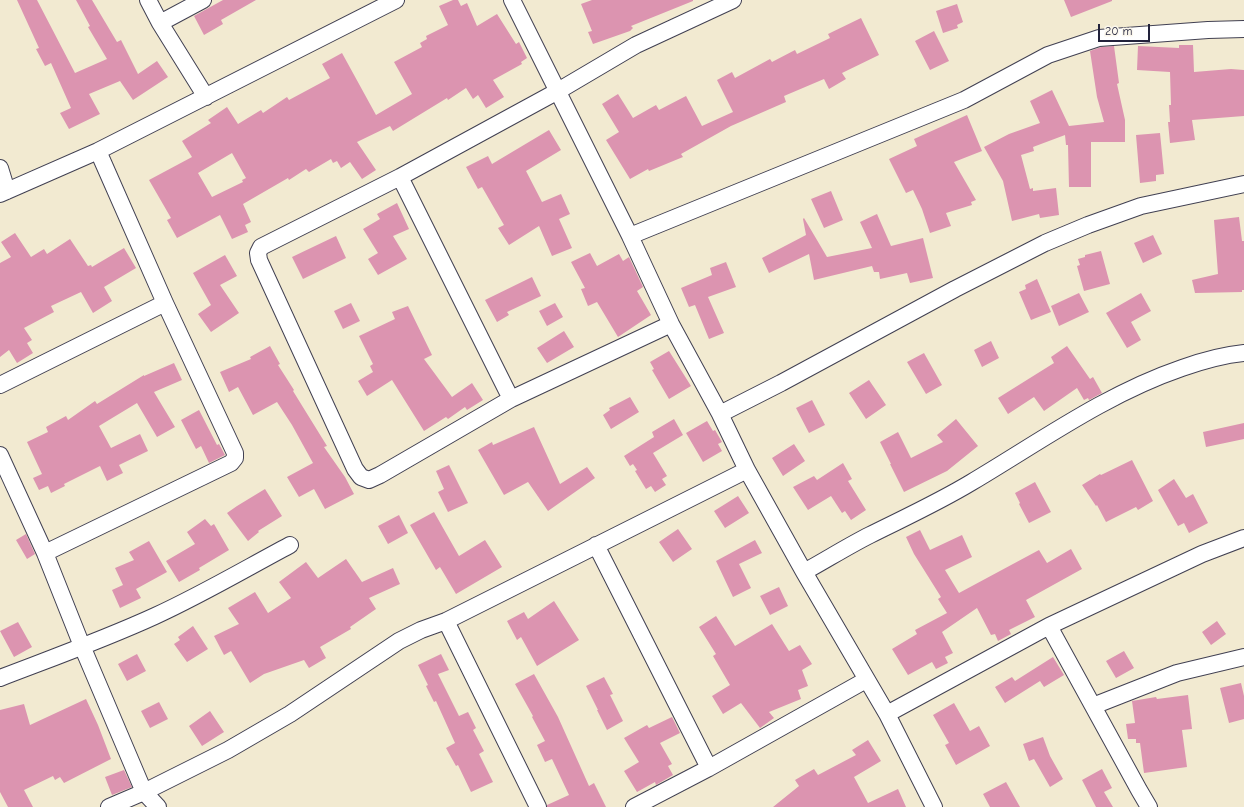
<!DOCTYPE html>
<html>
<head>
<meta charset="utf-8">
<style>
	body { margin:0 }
	#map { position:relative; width:1244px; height:807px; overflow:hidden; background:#f2ead1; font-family:"Comic Neue",sans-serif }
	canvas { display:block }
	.scale { position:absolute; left:1098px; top:24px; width:52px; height:18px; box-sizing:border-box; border:2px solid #22223b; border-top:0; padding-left:5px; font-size:12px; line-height:14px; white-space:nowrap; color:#22223b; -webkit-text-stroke:3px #fbf7ec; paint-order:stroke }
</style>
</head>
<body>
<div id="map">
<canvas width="1244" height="807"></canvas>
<div class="scale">20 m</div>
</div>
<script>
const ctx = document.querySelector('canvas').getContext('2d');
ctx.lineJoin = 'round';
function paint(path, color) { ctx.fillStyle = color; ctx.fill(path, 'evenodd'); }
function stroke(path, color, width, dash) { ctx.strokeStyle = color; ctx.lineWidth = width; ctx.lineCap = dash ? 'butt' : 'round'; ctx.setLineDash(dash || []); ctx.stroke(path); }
paint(new Path2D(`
	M17,0H37L75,73L107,59L88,27L90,26L76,0H92L117,42L121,40L138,74L157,61L168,77L133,100L120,81L89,94L100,114L69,129L60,113L71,108L51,63L45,66L36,49L39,48Z
	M223,0H256L221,20L223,24L204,35L194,16Z
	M453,0H458L461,6L467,3L477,26L497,14L516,44L519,42L527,58L521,62L522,64L493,80L504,97L486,108L478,95L473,99L466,88L448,100L447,98L393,131L390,126L357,142L376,170L362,179L350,162L341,168L337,161L333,163L331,159L309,172L306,169L289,180L288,178L243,204L251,222L245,225L248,232L232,239L220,215L177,238L167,220L171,218L149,180L192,157L182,141L211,123L208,120L227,107L238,124L261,110L263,113L287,97L289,100L330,78L322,64L342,53L376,115L412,94L394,62L422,47L420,43L427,39L426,36L448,25L439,6ZM232,153L246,178L242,180L243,182L212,197L198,173Z
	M592,0H693V1L631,26L633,28L630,31L593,44L588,32L592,31L581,4Z
	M1064,0H1112V1L1071,17Z
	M957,4L963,22L957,25L958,28L943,33L936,11Z
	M861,18L879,55L842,73L846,79L829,89L824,79L784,96L786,102L731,126L681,154L683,157L649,171L648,169L630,179L606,140L619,132L602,104L618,94L633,118L656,105L659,110L686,96L702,126L733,112L717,80L732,72L735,78L770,59L772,62L795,50L797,54L830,38L828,34Z
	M934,31L949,61L930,70L915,41Z
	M1179,45H1193L1194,72L1231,69L1244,70V116L1192,120L1195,140L1170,143L1168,122H1170L1169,105H1171L1170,72L1137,70L1138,46L1179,48Z
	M1114,46L1119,83L1117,84L1125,120V142H1091V187H1069L1068,145H1066L1065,135L1033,147L1034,151L1021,155L1030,189L1033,188V191L1056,188L1059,215L1040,218L1039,214L1012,221L1003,181L984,147L1009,134L1040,123L1030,101L1052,90L1069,126L1104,122L1097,97L1090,51L1101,47Z
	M967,115L982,151L954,162L976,200L971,202L972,205L946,213L951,226L930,233L922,209L913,190L906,193L889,159L917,146L914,139Z
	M549,130L561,150L526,171L542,202L561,194L570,214L559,219L572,248L552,256L539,226L509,245L498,228L504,225L482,187L478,189L466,167L488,156L492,164Z
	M1160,133L1164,174L1156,175V181L1140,183L1136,135Z
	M831,191L843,220L824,228L811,199Z
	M397,203L409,229L393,236L407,259L378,275L368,259L378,253L363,229L380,219L377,214Z
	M877,214L891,246L923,238L933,278L910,283L907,273L880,279L879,272H874L872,266L814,280L809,254L769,273L762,258L806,235L803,219L804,218L827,257L872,248L860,222Z
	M1239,217L1242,241H1244V290H1242V292L1195,293L1192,280L1218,274L1214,220Z
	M15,233L31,257L44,249L47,254L70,239L88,266L91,265L92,267L124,248L136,268L104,287L112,301L93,313L81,292L51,306L54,312L24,328L32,340L27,343L33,353L17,363L9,350L0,357V263L11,257L1,242Z
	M1153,235L1162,254L1143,263L1134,243Z
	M336,236L346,258L303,279L292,257Z
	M1101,251L1110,284L1084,291L1077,266L1080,265L1078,259L1085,257V255Z
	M590,253L597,266L619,254L623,261L629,257L643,287L637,291L651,315L618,337L597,302L588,306L581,289L585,288L571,262Z
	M225,255L237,276L220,285L239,313L211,332L198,314L211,305L193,273Z
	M726,262L736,287L708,297L724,333L709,339L695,305L689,307L681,288L712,275L710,268Z
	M532,277L541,296L507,312L509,315L497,322L485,300Z
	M1037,279L1051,312L1031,320L1019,292L1026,289L1025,285Z
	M1079,293L1089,312L1059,326L1051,306Z
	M1141,293L1151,311L1131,322L1141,340L1127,348L1106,313Z
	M351,303L360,321L343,329L334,311Z
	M555,303L563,317L547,326L539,311Z
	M408,306L432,355L424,359L452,397L472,383L483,400L467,410L465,407L448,419L446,417L424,431L392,380L367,396L358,381L373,372L370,366L373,364L359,336L395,319L392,312Z
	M564,331L574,347L547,363L537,348Z
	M991,341L999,358L982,367L974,350Z
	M270,346L280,364L278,365L294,390L293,391L327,446L324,447L345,477L354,494L325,509L314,489L299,497L287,477L313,463L292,425L277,402L253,415L238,387L229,392L220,372L251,359L250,357Z
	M1067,346L1090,379L1093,377L1102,393L1089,400L1088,398L1084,400L1077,388L1044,411L1034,397L1008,414L998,398L1054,363L1051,357Z
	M669,351L691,386L669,399L652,370L654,369L650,362Z
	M924,353L942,385L926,394L907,362Z
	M174,363L182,380L154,392L175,427L157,437L137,403L99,426L111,448L140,434L148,451L119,465L123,473L107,481L100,466L64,484L65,486L51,493L48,486L39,490L33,478L42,474L27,442L48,432L46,427L66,416L68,420L95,401L97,404L144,375V376Z
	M869,380L886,405L866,419L849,393Z
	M630,397L639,412L611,429L603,415L610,410L609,408Z
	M812,400L825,425L809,433L796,408Z
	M199,410L217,445L219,444L225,455L209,463L201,446L196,449L181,420Z
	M674,419L683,435L653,453L667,476L662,479L666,485L655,492L651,486L646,489L635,471L637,470L633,464L630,466L624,456L654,437L652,432Z
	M956,419L978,446L947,471L904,492L890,464H891L880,442L898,432L911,458L943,442L937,435Z
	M707,421L713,431L715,430L722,442L718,444L722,451L703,462L686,433Z
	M1244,423V439L1206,447L1203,432Z
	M534,427L560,484L587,467L595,478L548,511L528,482L504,495L478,450L492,442L493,445Z
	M794,444L805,461L783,476L772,458Z
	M1132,460L1153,501L1138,510L1136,507L1106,522L1097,505L1096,506L1082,485L1100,474L1101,475Z
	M843,463L852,479L848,481L866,510L851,520L845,511L842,513L831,496L808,510L793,487L814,476L817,480Z
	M449,465L468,503L448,512L438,492L444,489L436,471Z
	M1174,479L1186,498L1193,494L1208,523L1189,533L1184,523L1178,526L1158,490Z
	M1035,482L1051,512L1029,523L1019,504L1020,503L1015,493Z
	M265,489L282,516L258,531L259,532L248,541L227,513L237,506Z
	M738,496L749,513L725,528L714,511Z
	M434,512L459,556L485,540L502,567L456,594L440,567L436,570L410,525Z
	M399,515L408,533L388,544L378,526Z
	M205,519L211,526L214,524L229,550L199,568L200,570L179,582L166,561L195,544L187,532Z
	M678,529L692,549L673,562L659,542Z
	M920,530L930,550L962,535L972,557L945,570L959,593L1039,550L1047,563L1071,549L1082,569L1026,600L1035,617L1009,630L1011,634L998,641L995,634L991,635L977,608L942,632L953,653L945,657L948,663L936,669L932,662L908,675L892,649L917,634L915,630L947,613L938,599L941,597L914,554L906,537Z
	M26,534L35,554L27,559L16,540Z
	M755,540L762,553L739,564L751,588L733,597L716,561Z
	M149,541L167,572L136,589L141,598L120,608L112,590L123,585L115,568L134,560L129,552Z
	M346,559L362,582L393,568L400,584L369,598L376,609L350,627L351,629L320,647L326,658L309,668L304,660L264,674L250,683L231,651L224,655L214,636L239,624L228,608L255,592L268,613L291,598L279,582L306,562L318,578Z
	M779,587L788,606L770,615L760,596Z
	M554,601L579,640L537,666L521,637L517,640L507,621L524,612L528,619Z
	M716,616L735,646L772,624L789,651L800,645L812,664L802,670L808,686L798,690L801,699L769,712L774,718L760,728L741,703L723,714L712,696L730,685L713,656L716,654L699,627Z
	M1217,621L1226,634L1211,645L1202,632Z
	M18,622L32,647L14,657L0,631Z
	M193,626L208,649L187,662L174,644L180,640L178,637Z
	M1124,651L1134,668L1116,678L1106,661Z
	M137,654L146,671L127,681L118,664Z
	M441,654L449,670L438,674L459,716L468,712L476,728L473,730L484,751L479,754L493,782L471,792L458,765L456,766L446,748L455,743L436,701L434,702L426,686L428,685L418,665Z
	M1053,657L1064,675L1044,687L1040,681L1005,703L995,687L1012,677L1015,681Z
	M534,674L558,717L589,786L594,783L606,807H547V805L569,795L552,759L545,762L537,745L545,741L532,717L533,716L515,684Z
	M604,677L613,694L610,695L623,721L607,730L597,710H598L586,686Z
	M1241,683L1244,696V719L1229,723L1220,688Z
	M1188,695L1192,729L1182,730L1187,767L1144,773L1140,743H1136V739H1128L1126,724L1135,723L1132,701L1156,697L1157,699Z
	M86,699L98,725L111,759L64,783L60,777L55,780L53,776L24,790L33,807H8L0,792V710L24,704L30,725Z
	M159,702L168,719L150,728L141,711Z
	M954,703L970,731L979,726L990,746L956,765L945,745L949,743L933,715Z
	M210,711L224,732L202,746L189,726Z
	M672,717L680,733L660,743L672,764L668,766L673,775L656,785L655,782L637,792L624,771L639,762L624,738L647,725L649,728Z
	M1043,737L1050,756L1063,779L1050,787L1034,759L1029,761L1023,744Z
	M868,740L881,761L854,777L868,803L898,789L906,807H773L799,786L795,780L814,769L818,775L856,755L852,750Z
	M1102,769L1112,788L1104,792L1113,807H1096L1082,780Z
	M124,770L132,787L112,795L105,777Z
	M1006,782L1020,807H990L983,794Z`), '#dc94b0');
const street = new Path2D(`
	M148,0L160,23L206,97
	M512,0L630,236L671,324L720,414L747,470L804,572L887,714L934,807
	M160,23L203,0
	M0,168L7,191
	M400,177L511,399
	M0,194L98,151L396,0
	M630,236L964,100L1048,55L1099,38L1208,30L1244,29
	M671,324L511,399L380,475L369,480L361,477L355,469L259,260L258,253L261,247L400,177L558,91L636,45L733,0
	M0,385L165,303
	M720,414L781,383L955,289L1045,243L1088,225L1141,206L1244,184
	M0,455L45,553L82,646L144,792L158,807
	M596,545L709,768
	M45,553L231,463L235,458V453L165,303L98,151
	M804,572C826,560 848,546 870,535C904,518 939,502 972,482C1041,441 1106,394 1182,368C1202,361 1223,355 1244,353
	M446,621L538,807
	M1049,626L1139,790L1149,807
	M0,678C52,658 105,639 155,616C201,595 245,569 290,545
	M1093,706L1177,673L1244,657
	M887,714L1049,626L1202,554L1244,538
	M109,807L144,792L228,750L290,714L399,641L421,630L446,621L747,470
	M634,807L709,768L866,680`);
stroke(street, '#414052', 18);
stroke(street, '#fff', 16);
</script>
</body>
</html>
